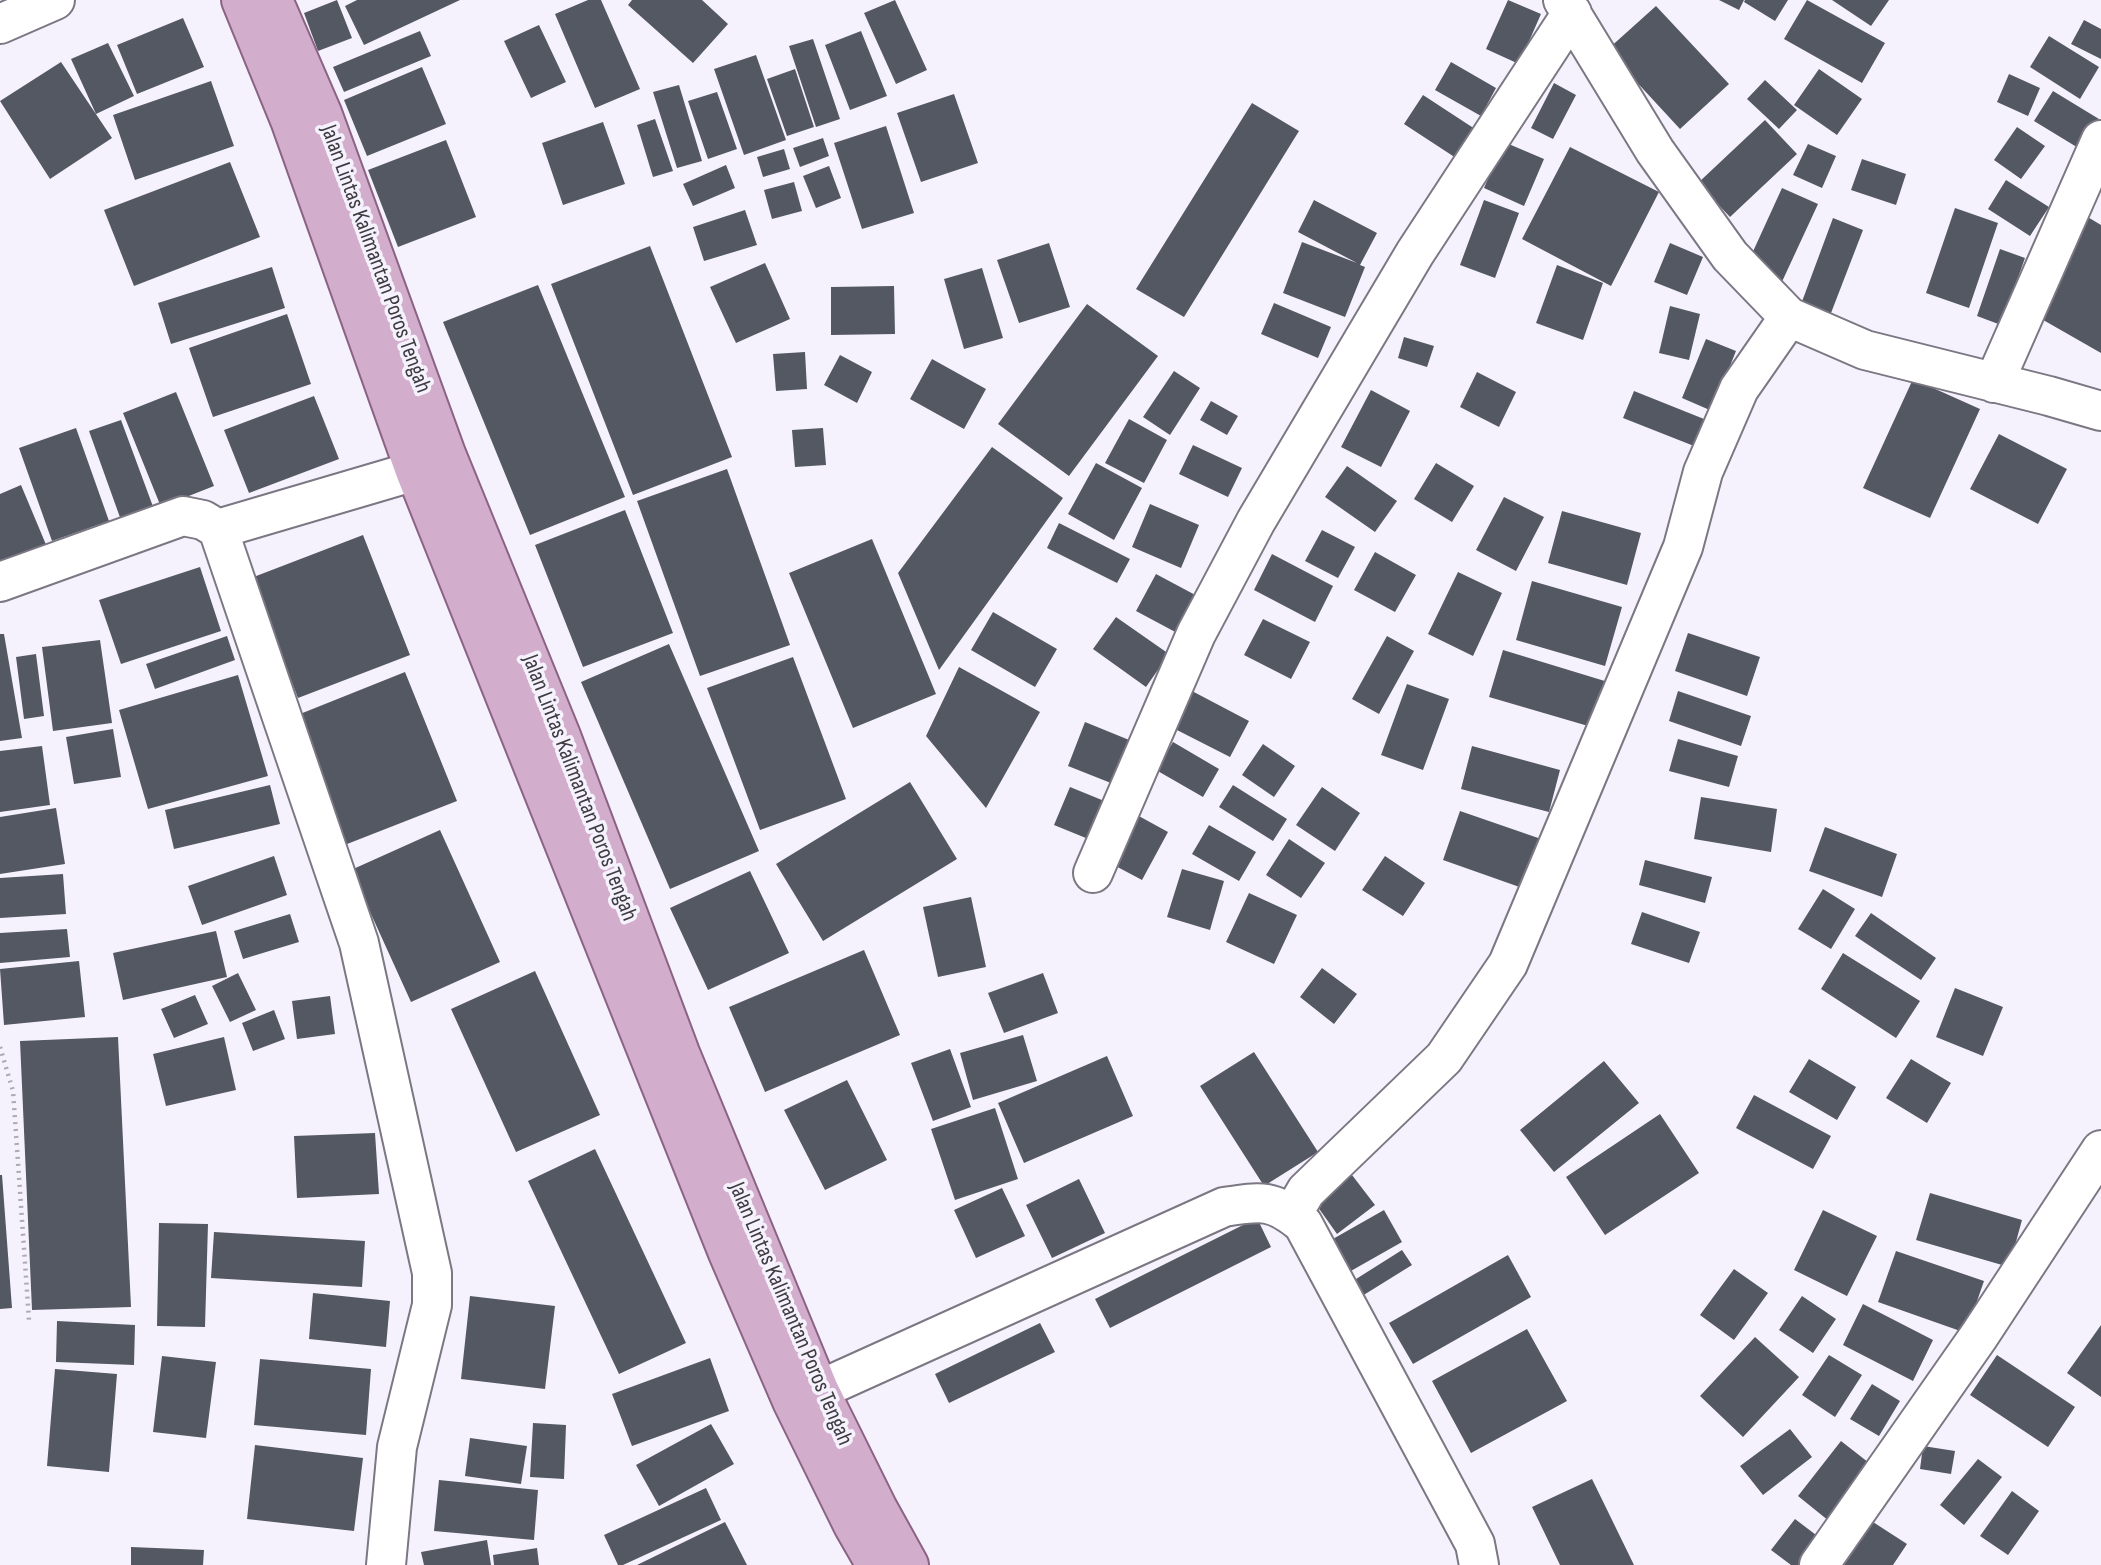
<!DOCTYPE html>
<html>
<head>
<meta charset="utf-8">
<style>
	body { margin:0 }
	canvas { display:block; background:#f6f2fd }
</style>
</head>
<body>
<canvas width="2101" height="1565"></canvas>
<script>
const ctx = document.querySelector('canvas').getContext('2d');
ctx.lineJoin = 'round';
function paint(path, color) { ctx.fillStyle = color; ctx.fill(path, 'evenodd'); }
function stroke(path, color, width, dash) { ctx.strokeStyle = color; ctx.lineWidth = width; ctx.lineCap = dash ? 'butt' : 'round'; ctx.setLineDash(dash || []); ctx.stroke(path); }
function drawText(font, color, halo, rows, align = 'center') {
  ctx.font = font + ' "Sofia Sans Condensed",sans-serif'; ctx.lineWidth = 7; ctx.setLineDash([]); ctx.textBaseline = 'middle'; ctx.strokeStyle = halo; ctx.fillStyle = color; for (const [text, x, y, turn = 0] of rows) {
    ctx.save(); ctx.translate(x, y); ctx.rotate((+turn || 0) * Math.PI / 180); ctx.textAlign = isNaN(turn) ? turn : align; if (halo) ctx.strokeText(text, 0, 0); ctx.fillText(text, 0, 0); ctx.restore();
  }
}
paint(new Path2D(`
	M337,0L352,38L318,51L304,13Z
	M357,0H460L364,45L345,6Z
	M588,0H601L640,89L595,108L555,14Z
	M632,0H702L728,24L693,63L628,5Z
	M895,0L927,70L896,84L864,13Z
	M1508,0L1541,14L1519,64L1486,49Z
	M1719,0H1744L1739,10Z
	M1745,0H1788L1775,21L1744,2Z
	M1807,0L1885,43L1862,83L1784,39Z
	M1832,0H1889L1871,26Z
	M1656,6L1729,84L1680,129L1607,50Z
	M183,18L204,67L137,94L117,45Z
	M2084,20L2101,29V59L2071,44Z
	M539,25L566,82L531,98L504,41Z
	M420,31L431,56L344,92L333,67Z
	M861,31L887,96L850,110L825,45Z
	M2049,36L2099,67L2080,99L2030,67Z
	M813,39L840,119L816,127L789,46Z
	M108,43L134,96L96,114L71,59Z
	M756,55L786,140L744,155L714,69Z
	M61,62L112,138L50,179L0,101Z
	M1451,62L1496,88L1481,116L1435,90Z
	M422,67L446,124L367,156L344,100Z
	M795,69L814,127L787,136L767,79Z
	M1819,69L1862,99L1837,135L1794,105Z
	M2009,74L2040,88L2028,116L1997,102Z
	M1765,80L1797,110L1779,129L1747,99Z
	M211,81L234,146L135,180L113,115Z
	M1554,83L1576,95L1553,139L1531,128Z
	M679,85L702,161L677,168L653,92Z
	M2053,91L2099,119L2080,149L2034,121Z
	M717,92L737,149L708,159L688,101Z
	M954,94L978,163L921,182L897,113Z
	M1423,95L1475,129L1456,158L1404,124Z
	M1252,103L1299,131L1184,317L1136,289Z
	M655,119L673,171L653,177L637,125Z
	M1765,120L1797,154L1730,217L1698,183Z
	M603,122L625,184L563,205L542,143Z
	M886,126L914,213L862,229L834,143Z
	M2017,127L2045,146L2021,179L1994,160Z
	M823,138L829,156L800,167L793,148Z
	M446,140L476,217L398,247L368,170Z
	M1504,142L1544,159L1524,206L1484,188Z
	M1808,144L1836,156L1822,188L1793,175Z
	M1570,147L1659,192L1611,286L1522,239Z
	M784,149L790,169L763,177L757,157Z
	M1862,159L1906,174L1896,205L1851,190Z
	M230,162L260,237L134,286L104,210Z
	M726,165L735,188L693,206L683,184Z
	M829,166L841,198L816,208L803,176Z
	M2006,180L2049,207L2030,236L1988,209Z
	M794,182L802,211L772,219L764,190Z
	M1782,188L1818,204L1780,286L1745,269Z
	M1314,200L1377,233L1360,265L1365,267L1345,317L1283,293L1302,242L1357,263L1298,232Z
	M1484,200L1519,213L1495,278L1460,265Z
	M1955,208L1998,223L1969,308L1926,293Z
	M745,210L757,245L704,261L693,227Z
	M2086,216L2101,225V353L2031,313Z
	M1833,218L1863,230L1826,326L1797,315Z
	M1049,243L1070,307L1019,323L997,260Z
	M1670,243L1703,257L1687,295L1654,282Z
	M650,246L732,457L633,495L551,284Z
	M2000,249L2025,258L2001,325L1977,316Z
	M765,263L790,319L736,343L710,287Z
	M1557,265L1603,283L1583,340L1536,323Z
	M272,267L285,308L171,344L158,303Z
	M982,268L1003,338L964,349L944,279Z
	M538,285L625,497L530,535L443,322Z
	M894,286L895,334L831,335V287Z
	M1274,303L1331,327L1318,358L1261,334Z
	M1087,304L1158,356L1069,476L998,424Z
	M1670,306L1700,314L1689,360L1659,353Z
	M287,314L311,384L213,417L189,348Z
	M1404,337L1434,346L1427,367L1398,358Z
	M1706,339L1736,351L1712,411L1682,398Z
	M805,352L807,389L776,391L773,354Z
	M840,355L872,372L857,403L824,385Z
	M932,359L986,389L964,429L910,399Z
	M1174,371L1200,388L1170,435L1143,417Z
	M1477,372L1516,392L1499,427L1460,407Z
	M1913,379L1980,409L1930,518L1863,488Z
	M1371,390L1410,411L1381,467L1341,447Z
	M1634,391L1704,419L1694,446L1623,418Z
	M176,392L214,486L161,507L123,413Z
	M314,396L339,459L249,493L224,430Z
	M1211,401L1238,416L1227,435L1200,420Z
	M1129,419L1167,440L1144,483L1105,463Z
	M121,420L155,512L122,523L89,431Z
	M76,428L109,521L52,541L19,448Z
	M823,428L826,465L795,467L792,430Z
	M1999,434L2067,469L2038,524L1970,489Z
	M1193,445L1242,468L1228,497L1179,474Z
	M992,447L1063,498L939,670L898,573Z
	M1096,463L1142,488L1114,540L1068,514Z
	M1436,463L1474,486L1452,522L1414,499Z
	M1347,466L1397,501L1375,532L1325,497Z
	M727,469L790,645L700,676L637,501Z
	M21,485L47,547L0,567V494Z
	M1504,497L1544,517L1516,571L1476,550Z
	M1150,504L1199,525L1181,568L1132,547Z
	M625,510L673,633L583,667L535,545Z
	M1562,511L1641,533L1627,585L1548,563Z
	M1059,523L1130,559L1117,583L1047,548Z
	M1322,530L1355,547L1338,578L1305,561Z
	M363,535L410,655L298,698L251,578Z
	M872,539L936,694L853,728L789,573Z
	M1375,552L1416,575L1395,612L1354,590Z
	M1272,554L1333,586L1315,622L1254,590Z
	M200,567L221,631L121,664L99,600Z
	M1458,572L1502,593L1473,656L1428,634Z
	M1156,574L1199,597L1179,634L1136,611Z
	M1532,581L1622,607L1605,666L1516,640Z
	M993,612L1057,649L1035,687L971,650Z
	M1116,617L1169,654L1146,687L1093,649Z
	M1263,619L1310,642L1291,679L1244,655Z
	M1688,633L1760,657L1747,696L1675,671Z
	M0,634H4L22,738L0,741Z
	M227,636L235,660L155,689L146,664Z
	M1387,636L1414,651L1379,714L1352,699Z
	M100,640L112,723L53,731L42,647Z
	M669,644L759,851L670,889L581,682Z
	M1503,650L1608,682L1595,728L1489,697Z
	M36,654L44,716L24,719L16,657Z
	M793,657L846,799L760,830L707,688Z
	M959,667L1040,712L986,808L926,736Z
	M405,672L457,801L342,846L290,718Z
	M238,675L268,776L148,809L119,710Z
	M1407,684L1449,699L1423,770L1381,755Z
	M1192,691L1249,721L1230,757L1173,728Z
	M1678,691L1751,716L1741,746L1669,721Z
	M1085,722L1139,744L1121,787L1068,766Z
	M113,729L121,777L74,784L66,737Z
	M1678,739L1738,756L1729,787L1669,771Z
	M1173,742L1219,769L1203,797L1156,770Z
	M1263,744L1295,766L1274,797L1242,775Z
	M42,746L50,805L0,812V751Z
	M1472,746L1560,770L1549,812L1461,789Z
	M910,782L957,859L823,941L776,864Z
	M270,785L280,824L174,849L165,810Z
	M1233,785L1287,819L1273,841L1219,807Z
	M1070,787L1119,807L1103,845L1054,825Z
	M1322,787L1360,813L1335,851L1296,825Z
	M1701,797L1777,809L1771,852L1694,839Z
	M56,808L65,864L0,874V817Z
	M1460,811L1544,840L1528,890L1443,860Z
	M1137,815L1168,832L1142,880L1110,863Z
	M1209,825L1256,852L1239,881L1192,854Z
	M1825,827L1897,854L1882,897L1809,871Z
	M440,830L500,962L411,1002L351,870Z
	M1289,839L1325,863L1301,898L1266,875Z
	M274,856L287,895L202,925L188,886Z
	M1385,856L1425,883L1403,916L1362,890Z
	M1645,860L1712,877L1705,903L1639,885Z
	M1182,869L1224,881L1210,930L1167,917Z
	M750,871L789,953L708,990L670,908Z
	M63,874L66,914L0,918V878Z
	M1823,889L1855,909L1831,949L1798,929Z
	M1249,893L1297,915L1274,964L1226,942Z
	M971,897L986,967L938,977L923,907Z
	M1642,912L1700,932L1689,963L1631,944Z
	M1871,913L1936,958L1921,980L1855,936Z
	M290,914L299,942L243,959L234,931Z
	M67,929L70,957L0,963V933Z
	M216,931L227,977L123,1000L113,953Z
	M864,950L900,1035L765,1092L729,1007Z
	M1843,953L1920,1001L1896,1038L1821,989Z
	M79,961L85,1017L4,1025L0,969Z
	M1322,968L1357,994L1334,1024L1300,997Z
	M535,971L600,1115L516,1152L451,1009Z
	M238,973L256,1010L230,1022L212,986Z
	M1043,973L1058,1013L1004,1033L988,993Z
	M1955,988L2003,1007L1983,1056L1936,1037Z
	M195,995L208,1024L174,1038L161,1009Z
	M330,996L335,1034L297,1039L292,1001Z
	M274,1010L285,1039L253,1051L242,1023Z
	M1023,1035L1037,1081L973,1100L960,1053Z
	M118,1037L131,1307L32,1310L20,1041Z
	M224,1037L236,1090L166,1106L153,1054Z
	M950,1049L971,1107L933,1121L911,1063Z
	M1254,1052L1318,1152L1264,1186L1200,1086Z
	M1107,1056L1133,1116L1024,1163L998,1103Z
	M1809,1059L1856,1087L1837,1120L1789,1092Z
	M1911,1059L1951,1083L1927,1123L1886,1098Z
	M1604,1061L1639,1103L1554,1172L1520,1130Z
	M847,1080L887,1160L825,1190L784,1110Z
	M1754,1095L1831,1136L1813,1169L1736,1128Z
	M995,1108L1018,1179L955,1200L931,1129Z
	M1660,1114L1699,1173L1605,1235L1566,1177Z
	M375,1133L379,1194L297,1198L294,1136Z
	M595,1149L686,1343L619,1374L528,1181Z
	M0,1175H2L12,1308L0,1309Z
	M1352,1175L1375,1205L1337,1234L1315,1203Z
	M1079,1179L1105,1233L1052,1258L1026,1205Z
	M1002,1188L1025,1236L976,1258L954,1210Z
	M1930,1193L2022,1220L2009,1267L1916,1240Z
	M1384,1210L1402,1242L1335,1280L1317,1248Z
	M1823,1210L1877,1236L1847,1296L1794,1270Z
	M1257,1218L1271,1247L1110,1328L1095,1299Z
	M159,1223L208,1224L205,1327L157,1326Z
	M214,1232L365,1241L362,1287L211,1278Z
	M1402,1250L1412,1265L1354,1301L1345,1286Z
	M1896,1251L1984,1281L1966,1333L1878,1302Z
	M1508,1255L1531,1297L1413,1364L1389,1323Z
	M1734,1269L1768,1293L1734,1340L1700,1315Z
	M313,1293L390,1301L386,1347L309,1339Z
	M470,1296L555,1306L545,1389L461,1379Z
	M1802,1296L1836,1319L1813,1353L1779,1330Z
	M1863,1304L1933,1340L1913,1381L1843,1345Z
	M57,1321L135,1325L134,1365L56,1362Z
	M1040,1323L1055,1352L949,1403L935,1374Z
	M2101,1325V1397L2067,1373Z
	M1527,1329L1567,1401L1471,1453L1432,1381Z
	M1755,1337L1799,1377L1743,1437L1700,1396Z
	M1829,1355L1862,1375L1835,1417L1802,1395Z
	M1997,1355L2075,1407L2048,1447L1970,1395Z
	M162,1356L216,1362L206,1438L153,1432Z
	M710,1358L729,1411L632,1446L612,1394Z
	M260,1359L371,1369L366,1435L254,1425Z
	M55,1369L117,1374L109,1472L47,1466Z
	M1872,1384L1900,1401L1879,1436L1850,1419Z
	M533,1423L566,1425L564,1479L530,1477Z
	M711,1424L734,1464L659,1506L636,1465Z
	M1790,1429L1812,1457L1763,1495L1740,1466Z
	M470,1438L527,1446L521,1484L465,1476Z
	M1841,1441L1873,1466L1829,1521L1798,1496Z
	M255,1445L363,1458L354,1531L247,1519Z
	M1923,1446L1955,1451L1951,1474L1920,1469Z
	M1978,1459L2002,1477L1964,1525L1940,1505Z
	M1592,1479L1634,1565H1560L1532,1507Z
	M439,1480L538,1490L534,1540L434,1531Z
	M706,1488L721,1520L623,1565H618L604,1535Z
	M2012,1491L2039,1511L2008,1555L1980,1536Z
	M1795,1519L1820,1538L1800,1565H1791L1771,1550Z
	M725,1522L747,1565H637Z
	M1873,1522L1907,1544L1893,1565H1844Z
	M487,1540L491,1565H424L421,1552Z
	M131,1547L204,1550L203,1565H131Z
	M537,1548L539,1565H494L493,1555Z`), '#545863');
const street = new Path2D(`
	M1563,0L1655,151L1730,256L1789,317L1865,350L2049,396L2101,411
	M0,24L55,0
	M1994,383L2101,140
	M218,529L415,471
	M0,582L183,516L203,520L218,529L359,943L432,1273V1305L397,1447L386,1565
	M1093,873L1196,634L1256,521L1415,253L1572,13
	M1292,1215L1306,1191L1444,1058L1508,964L1683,547L1703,472L1739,389L1789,317
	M819,1390L1224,1207C1262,1201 1273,1199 1303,1224L1475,1544L1479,1565
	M1819,1565L1979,1336L2101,1150`);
const primary = new Path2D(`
	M241,0L290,120L415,471L728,1253L792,1401L853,1525L876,1565
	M273,0L322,113L446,454L561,736L680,1053L819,1390L878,1509L909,1565`);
stroke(street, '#7b7783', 42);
stroke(primary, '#8b6385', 42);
stroke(new Path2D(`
	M0,1047L13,1091L29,1320`), '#adaab3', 4.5, [2, 5]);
stroke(street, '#fff', 38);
stroke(primary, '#d2aecc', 38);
drawText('23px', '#3e3c41', '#f6f2fd', [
	["Jalan Lintas Kalimantan Poros Tengah",375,259,70],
	["Jalan Lintas Kalimantan Poros Tengah",579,788,69],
	["Jalan Lintas Kalimantan Poros Tengah",790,1314,67]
]);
</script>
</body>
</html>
